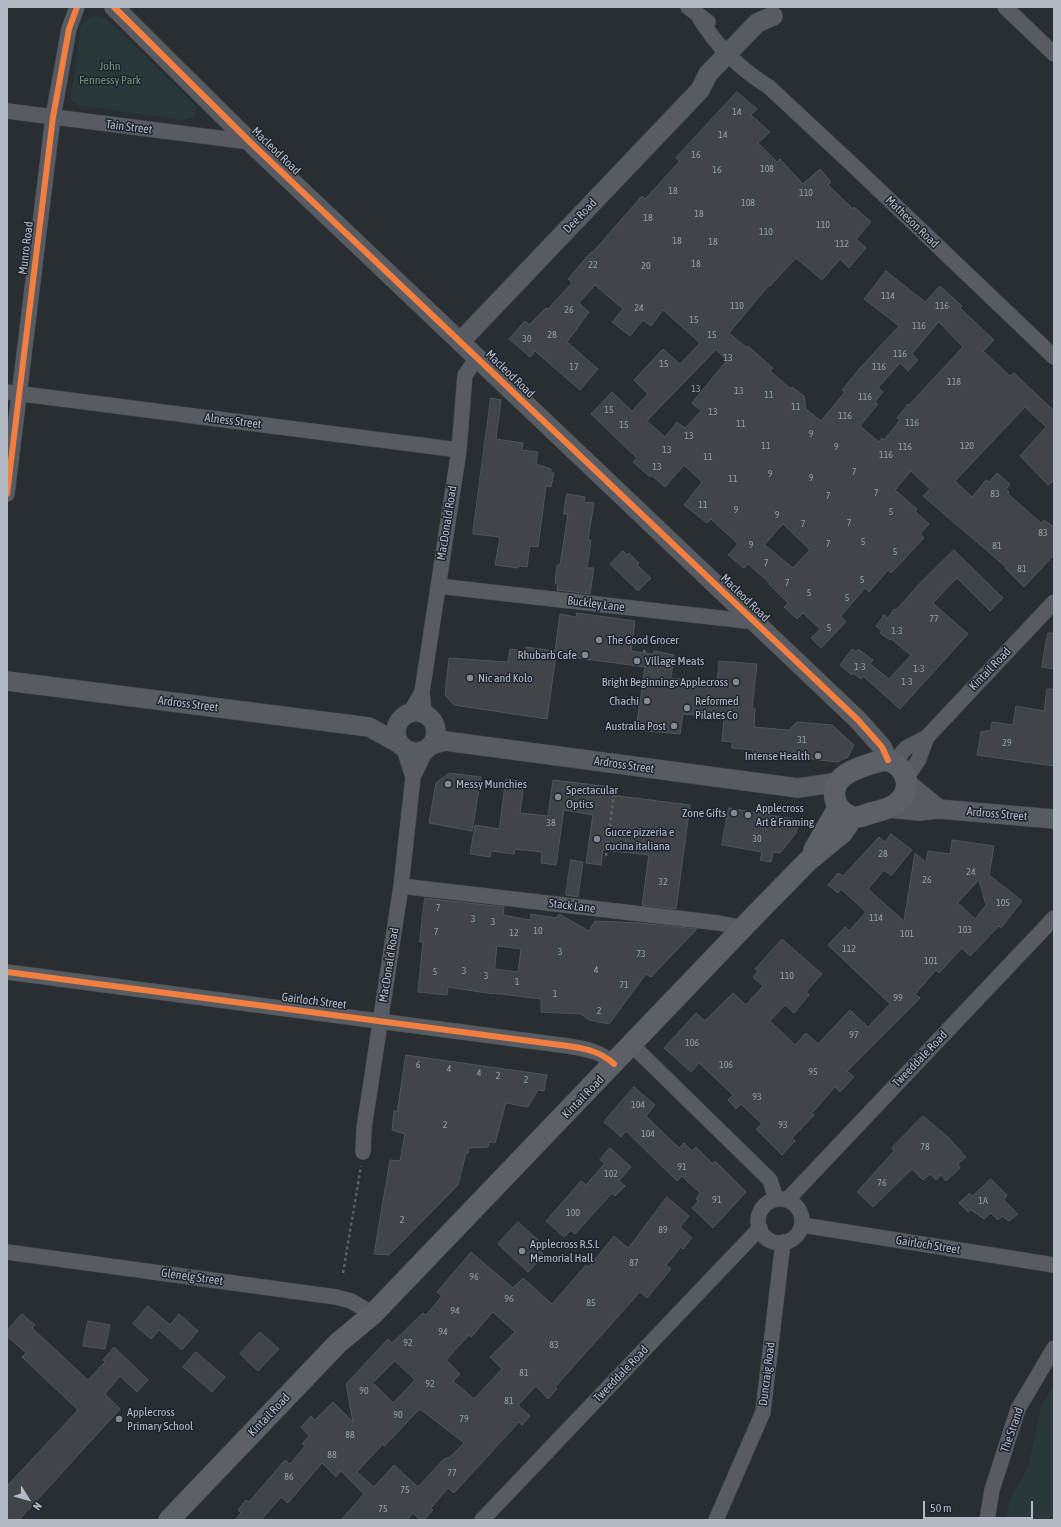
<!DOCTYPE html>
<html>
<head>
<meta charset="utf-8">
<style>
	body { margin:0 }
	#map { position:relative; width:1061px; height:1527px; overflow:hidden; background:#292e33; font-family:"Asap Condensed",sans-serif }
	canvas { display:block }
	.frame { position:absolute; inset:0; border:8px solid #b3bac4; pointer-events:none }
	.north { position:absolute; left:8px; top:1479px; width:40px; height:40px; -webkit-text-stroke:3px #1d242d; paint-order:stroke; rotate:127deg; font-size:11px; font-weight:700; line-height:16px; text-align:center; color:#b3bac4 }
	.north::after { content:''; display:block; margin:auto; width:14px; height:18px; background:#b3bac4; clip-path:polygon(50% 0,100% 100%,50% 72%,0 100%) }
	.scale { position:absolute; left:923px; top:1501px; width:110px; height:18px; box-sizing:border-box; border:2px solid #b3bac4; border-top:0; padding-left:5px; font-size:12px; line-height:14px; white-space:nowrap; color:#b3bac4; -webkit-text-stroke:3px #1d242d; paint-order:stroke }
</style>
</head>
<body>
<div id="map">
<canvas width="1061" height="1527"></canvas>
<div class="frame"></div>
<div class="north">N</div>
<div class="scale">50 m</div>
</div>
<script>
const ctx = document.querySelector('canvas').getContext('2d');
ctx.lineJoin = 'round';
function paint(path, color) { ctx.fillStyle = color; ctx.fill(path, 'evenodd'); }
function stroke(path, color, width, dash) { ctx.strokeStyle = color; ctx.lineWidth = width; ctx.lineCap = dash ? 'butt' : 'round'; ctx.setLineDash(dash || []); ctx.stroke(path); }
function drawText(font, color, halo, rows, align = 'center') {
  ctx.font = font + ' "Asap Condensed",sans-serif'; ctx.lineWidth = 3; ctx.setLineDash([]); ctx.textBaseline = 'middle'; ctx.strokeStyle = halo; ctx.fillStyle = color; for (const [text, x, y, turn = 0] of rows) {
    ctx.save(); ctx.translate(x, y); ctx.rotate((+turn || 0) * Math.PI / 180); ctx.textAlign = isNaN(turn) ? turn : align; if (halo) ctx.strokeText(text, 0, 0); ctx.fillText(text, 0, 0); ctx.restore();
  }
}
paint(new Path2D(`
	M94,15L106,18L196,106L194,117L183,120L78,105L72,101L71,94L81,25Z
	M1054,1385V1520H1006L1010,1500L1028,1467L1041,1406Z`), '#29393a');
const building = new Path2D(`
	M737,92L757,109L751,115L770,132L758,143L777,162L780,159L803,184L820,169L831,182L828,185L853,209L854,207L871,222L856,239L866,248L849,268L840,259L822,280L796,258L770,286L769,285L729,333L747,348L748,346L773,368L770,371L791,389L792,387L804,396L806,409L821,421L845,392L842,390L861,367L899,326L864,299L886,271L925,302L940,286L962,306L960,308L994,340L983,351L1010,376L1014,373L1054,411V480L1048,485L1020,456L1046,427L1025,407L955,481L972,497L986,480L989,482L997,473L1010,484L1006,489L1009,492L1008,494L1041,523L1044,520L1054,527V555L1024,587L1005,568L1006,567L923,496L930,489L911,471L895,490L917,509L915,511L929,524L920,534L924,538L891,573L888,570L869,592L865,588L841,616L846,622L821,648L811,638L820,629L803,613L797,619L784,607L788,603L769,584L770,583L748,564L744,568L728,555L738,544L711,519L707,523L684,505L702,482L684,465L665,487L651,475L650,477L633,462L637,458L591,414L612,392L632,411L648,394L634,380L663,349L680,364L700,343L663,310L651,326L643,320L630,336L612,322L623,309L595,285L579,303L589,312L567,342L598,369L580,390L535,351L530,357L509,339L525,321L529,325L546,308L548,309L572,283L568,279L591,252L592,253L642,196L645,199L680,161L676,158ZM939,322L963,347L909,405L908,404L897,418L900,420L884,440L882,438L879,442L860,426L878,404L875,402L883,392L878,388L900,363L908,371L918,360L912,354ZM716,350L727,360L692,403L701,411L685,428L677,422L665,437L647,421ZM783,524L810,550L793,568L765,545Z
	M491,398L501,400L496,439L523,443L522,450L538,452L536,464L551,469V473H554L551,487L546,486L538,547L530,546L527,567L519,566L518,568L495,565L500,537L473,534Z
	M567,494L585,497L584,502L594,503L588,540H591L587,568H594L590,594L557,590L558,583H555L557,565H560L568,514H564Z
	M954,550L1003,598L990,611L957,578L946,589L933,603L968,634L900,709L863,676L861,679L853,673L852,675L840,665L852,649L856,652L858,649L873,660L870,664L889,679L911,655L891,639L890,640L880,633L882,631L876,626L884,615L888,618L894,609L896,610L923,580Z
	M623,551L627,555L629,553L639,563L637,565L651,578L638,591L610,564Z
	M577,613L635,621L631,651L653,654L654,651L674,655L671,678L717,684L719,661L757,664L752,708L755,709L754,727L789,730L797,722L832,725L854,745L848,757L837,762L753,752V750L732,748V742L722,741L724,718L683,714L680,734L636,730L645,667L556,655L547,719L454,705L445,695L449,658L508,662L510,649L525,651L526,647L555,651L560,614L576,617Z
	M1048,633H1054V669L1042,667Z
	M1047,689H1054V766L977,755L981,732L991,730L992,722L1013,725L1016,706L1044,711Z
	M450,773L481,777L472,831L429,823L436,783Z
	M506,779L524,782L520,813L548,816L553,780L612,787L611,795L690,805L676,909L642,905L649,855L603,850L601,865L586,863L593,815L564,810L556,865L541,863L542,852L515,849L514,854L491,851L490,857L470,854L475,825L499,829Z
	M729,808L799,820L796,833L780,853L773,852L771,862L760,860L762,852L722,845Z
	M891,834L912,850L891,876L884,870L868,889L904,921L915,853L926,862L928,851L950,854L952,840L994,846L989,875L1022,901L1001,928L999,926L970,956L962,948L939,973L936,970L915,994L920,998L847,1071L854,1077L840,1092L835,1087L812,1113L814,1115L792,1138L795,1141L782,1155L756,1129L762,1124L741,1104L736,1109L728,1100L733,1095L699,1063L691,1072L664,1048L696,1013L705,1021L733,993L746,1005L763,986L753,977L758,971L755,969L782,939L822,974L806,992L809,995L794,1013L785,1005L770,1021L795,1045L806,1033L818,1044L850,1010L868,1027L890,1004L828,945L845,927L849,931L866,912L841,889L838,893L828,885L838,873L843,876L879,837L885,842ZM979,880L986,905L975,919L958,903Z
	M571,860L583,862L578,897L566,895Z
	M425,898L504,907L503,915L530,920L531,914L556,918L559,914L589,931L595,921L640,923L697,929L651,977L646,974L609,1024L589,1020L581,1014L541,1012V999L493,993V994L448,987L447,995L418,992L423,942H420ZM497,946L521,949L518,972L495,969Z
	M406,1055L547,1075L544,1091L538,1090L528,1107L506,1103L495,1143L489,1142L488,1147L469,1148L468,1153H466L458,1185L389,1255L374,1254L390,1160L400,1161L405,1134L392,1130L394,1111H397Z
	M634,1087L655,1105L646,1116L679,1148L684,1143L692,1151L696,1147L713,1164L715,1161L746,1192L713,1228L692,1208L698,1201L696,1199L700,1193L682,1176L677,1181L626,1131L621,1137L604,1122Z
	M923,1116L948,1137L966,1157L958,1164L960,1168L946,1181L941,1175L936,1180L930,1174L923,1180L912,1169L873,1207L857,1192L894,1151L892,1148Z
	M610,1148L631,1167L619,1181L625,1186L615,1196L612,1193L575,1234L571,1230L564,1237L546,1221L581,1181L586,1185L605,1163L600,1160Z
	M991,1179L1007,1195L1004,1200L1018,1214L1009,1221L1002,1216L998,1220L991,1213L984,1219L971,1210L968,1212L959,1203L970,1193L972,1196Z
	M667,1197L689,1216L680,1227L692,1238L683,1249L681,1247L666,1265L671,1269L647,1298L640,1292L555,1387L557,1389L548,1399L536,1386L518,1405L530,1416L522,1425L519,1422L454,1493L448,1488L431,1508L433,1510L424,1520H420L413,1513L407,1520H341L364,1494L341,1471L336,1477L322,1463L288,1503L281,1497L261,1520H235L241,1513L238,1510L246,1500L249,1502L285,1460L290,1464L305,1446L302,1444L309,1436L301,1427L311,1416L315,1420L333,1402L353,1422L346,1384L388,1339L392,1343L423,1313L426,1315L442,1296L437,1292L471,1252L513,1288L523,1278L552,1304L586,1265L589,1267L614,1236L628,1248ZM493,1312L515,1332L490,1357L502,1369L474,1399L453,1381L460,1374L446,1360L469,1335L471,1337ZM395,1361L415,1380L393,1403L373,1383ZM420,1409L464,1443L450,1457L444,1459L418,1487L394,1465L374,1487L357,1472L383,1444L384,1446Z
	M518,1222L539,1241L534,1246L544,1255L528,1272L498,1244Z
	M148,1306L170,1325L179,1314L198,1331L182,1350L159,1330L151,1339L133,1324Z
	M22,1314L35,1325L32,1328L88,1380L105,1362L103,1360L114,1347L148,1380L137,1392L120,1376L105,1394L120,1409L19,1520H7V1486L78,1410L22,1357L26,1353L7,1336V1331Z
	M88,1321L110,1325L105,1349L83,1346Z
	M260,1332L279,1349L258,1371L240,1354Z
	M196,1352L225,1377L212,1392L183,1367Z`);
paint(building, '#41454a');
stroke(building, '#50555b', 1);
const minor = new Path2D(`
	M688,7L708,22
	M1005,7L1054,54
	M699,17C716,46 742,70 769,87L857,169L1054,357
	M7,111L250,142
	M7,392L459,450
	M7,494L53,117L69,29L77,7
	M438,586L755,622
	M410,713L422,692
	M424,713L422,692L459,450L465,375L477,358
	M404,749L413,777
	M894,762L906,748L927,737L1054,602
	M907,777L919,759L927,737
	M401,886L719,923L743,928
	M7,972L568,1046C586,1049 600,1051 614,1064
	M632,1045L770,1180L776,1199
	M363,1152L364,1128L401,886L413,777L426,750
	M758 1221a22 22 0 1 1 44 0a22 22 0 1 1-44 0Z
	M787,1200L1054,918
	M802,1225L1054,1265
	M7,1252L336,1297L351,1301L373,1314
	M482,1520L760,1228
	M716,1520L763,1412L783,1242
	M987,1520L992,1490L1018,1409L1054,1348`);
const tertiary = new Path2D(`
	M114,7L250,142L858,720L882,747L888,760
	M460,342L700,90L708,74L757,23L773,16
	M7,681L369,727L398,743
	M396 732a20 20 0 1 1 40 0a20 20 0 1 1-40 0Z
	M432,745L445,741L798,788L839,782
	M907,783L939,809
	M889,808L919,811L939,809L1054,819`);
const secondary = new Path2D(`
	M888,760C907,768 914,789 897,803C890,809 879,811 871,813C865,815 857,819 850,816C833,809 828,787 845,775C855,768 877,761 888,760Z
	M814,850L838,808
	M169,1520L338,1343L373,1314L757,913L808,861L842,833L853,817`);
stroke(minor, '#464a4e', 16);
stroke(tertiary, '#464a4e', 20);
stroke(secondary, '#464a4e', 22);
stroke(new Path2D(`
	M644,653L645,647
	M606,856L615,786
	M343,1273L361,1166`), '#5c6166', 2.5, [3, 3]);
stroke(minor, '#585c62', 15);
stroke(tertiary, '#585c62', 19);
stroke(secondary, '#5d6066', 21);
stroke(new Path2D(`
	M114,7L250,142L858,720L882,747L888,760
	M7,494L53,117L69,29L77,7
	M7,972L568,1046C586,1049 600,1051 614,1064`), '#f27e40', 6);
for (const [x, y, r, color] of [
	[599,640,4,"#838991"],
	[585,655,4,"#838991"],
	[637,661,4,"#838991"],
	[470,678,4,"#838991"],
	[736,682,4,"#838991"],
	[647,701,4,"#838991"],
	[687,708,4,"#838991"],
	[674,726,4,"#838991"],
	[818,756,4,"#838991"],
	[448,784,4,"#838991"],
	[558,797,4,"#838991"],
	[734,813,4,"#838991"],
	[748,815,4,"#838991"],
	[597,839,4,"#838991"],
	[522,1251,4,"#838991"],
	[119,1419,4,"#838991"]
]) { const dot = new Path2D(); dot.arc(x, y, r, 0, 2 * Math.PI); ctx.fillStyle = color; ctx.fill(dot); stroke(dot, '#1d242d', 1.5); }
drawText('10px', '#969da6', null, [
	["14",737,112],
	["14",723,135],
	["16",696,155],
	["108",767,169],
	["16",717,170],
	["18",673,191],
	["110",806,193],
	["108",748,203],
	["18",699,214],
	["18",648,218],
	["110",823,225],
	["110",766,232],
	["18",677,241],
	["18",713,242],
	["112",842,244],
	["18",696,264],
	["22",593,265],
	["20",646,266],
	["114",888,296],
	["110",737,306],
	["116",942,306],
	["24",639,308],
	["26",569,310],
	["15",694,320],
	["116",919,326],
	["28",552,335],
	["15",712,335],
	["30",527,339],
	["116",900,354],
	["13",728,358],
	["15",664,364],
	["17",574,367],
	["116",879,367],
	["118",954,382],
	["13",696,389],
	["13",739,391],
	["11",769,395],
	["116",865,397],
	["11",796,407],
	["15",609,410],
	["13",713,412],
	["116",845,416],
	["116",912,423],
	["11",741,424],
	["15",624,425],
	["9",811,434],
	["13",689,436],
	["11",766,446],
	["120",967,446],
	["9",836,447],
	["116",905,447],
	["13",667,450],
	["116",886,455],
	["11",708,457],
	["13",657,467],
	["7",854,472],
	["9",770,474],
	["9",811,478],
	["11",733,479],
	["7",876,493],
	["83",995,494],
	["7",828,496],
	["11",703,505],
	["9",736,510],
	["5",891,512],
	["9",777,515],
	["7",849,523],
	["7",803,524],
	["83",1043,533],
	["5",863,542],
	["7",828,544],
	["9",751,545],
	["81",997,546],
	["5",895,552],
	["7",766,563],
	["81",1022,569],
	["5",862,580],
	["7",787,583],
	["5",809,593],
	["5",847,598],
	["77",934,619],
	["5",829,628],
	["1-3",897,631],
	["1-3",860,667],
	["1-3",919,669],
	["1-3",907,682],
	["31",802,740],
	["29",1007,743],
	["38",551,823],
	["30",757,839],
	["28",883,854],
	["24",971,872],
	["26",927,880],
	["32",663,882],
	["105",1003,903],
	["7",438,908],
	["114",876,918],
	["3",473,919],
	["3",493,922],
	["103",965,930],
	["10",538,931],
	["7",436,932],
	["12",514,933],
	["101",907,934],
	["112",849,949],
	["3",560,952],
	["73",641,954],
	["101",931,961],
	["4",596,970],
	["3",464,971],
	["5",435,972],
	["3",486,976],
	["110",787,976],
	["1",517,982],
	["71",624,985],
	["1",555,994],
	["99",898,998],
	["2",599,1011],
	["97",854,1035],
	["106",692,1043],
	["6",418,1065],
	["106",726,1065],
	["4",449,1069],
	["95",813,1072],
	["4",479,1073],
	["2",498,1076],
	["2",526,1080],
	["93",757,1097],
	["104",638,1105],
	["2",445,1125],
	["93",783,1125],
	["104",648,1134],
	["78",925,1147],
	["91",682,1167],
	["102",611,1174],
	["76",882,1183],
	["91",717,1200],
	["1A",983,1201],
	["100",573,1213],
	["2",402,1220],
	["89",663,1230],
	["87",634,1263],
	["96",474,1277],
	["96",509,1299],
	["85",591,1303],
	["94",455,1311],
	["94",443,1332],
	["92",408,1343],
	["83",554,1345],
	["81",524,1373],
	["92",430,1384],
	["90",364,1391],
	["81",509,1401],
	["90",398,1415],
	["79",464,1419],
	["88",350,1435],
	["88",332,1455],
	["77",452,1473],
	["86",289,1477],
	["75",405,1490],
	["75",383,1509]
]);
drawText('12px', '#6d9375', '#1d242d', [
	["John",110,66],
	["Fennessy Park",110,80]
]);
drawText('12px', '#b3bac4', '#1d242d', [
	["Tain Street",129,127,7],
	["Macleod Road",276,151,44],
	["Dee Road",580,216,-46],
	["Matheson Road",912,222,44],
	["Munro Road",26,248,-83],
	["Macleod Road",510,374,44],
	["Alness Street",233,421,7],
	["MacDonald Road",447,523,-81],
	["Macleod Road",745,598,44],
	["Buckley Lane",596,604,7],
	["Kintail Road",990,669,-46],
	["Ardross Street",188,704,7],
	["Ardross Street",624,765,8],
	["Ardross Street",997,814,5],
	["Stack Lane",572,906,7],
	["MacDonald Road",389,965,-81],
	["Gairloch Street",314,1001,7],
	["Tweeddale Road",920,1059,-46],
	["Kintail Road",583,1097,-46],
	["Gairloch Street",928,1245,9],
	["Glenelg Street",192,1277,8],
	["Tweeddale Road",621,1374,-46],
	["Duncraig Road",767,1374,-83],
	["Kintail Road",269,1415,-46],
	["The Strand",1012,1430,-71]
]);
drawText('12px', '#b3bac4', '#1d242d', [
	["The Good Grocer",607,640],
	["Rhubarb Cafe",577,655,"right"],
	["Village Meats",645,661],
	["Nic and Kolo",478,678],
	["Bright Beginnings Applecross",728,682,"right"],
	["Chachi",639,701,"right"],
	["Reformed",695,701],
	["Pilates Co",695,715],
	["Australia Post",666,726,"right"],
	["Intense Health",810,756,"right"],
	["Messy Munchies",456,784],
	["Spectacular",566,790],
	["Optics",566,804],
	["Applecross",756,808],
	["Art & Framing",756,822],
	["Zone Gifts",726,813,"right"],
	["Gucce pizzeria e",605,832],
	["cucina italiana",605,846],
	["Applecross R.S.L",530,1244],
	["Memorial Hall",530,1258],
	["Applecross",127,1412],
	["Primary School",127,1426]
], 'left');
</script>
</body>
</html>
